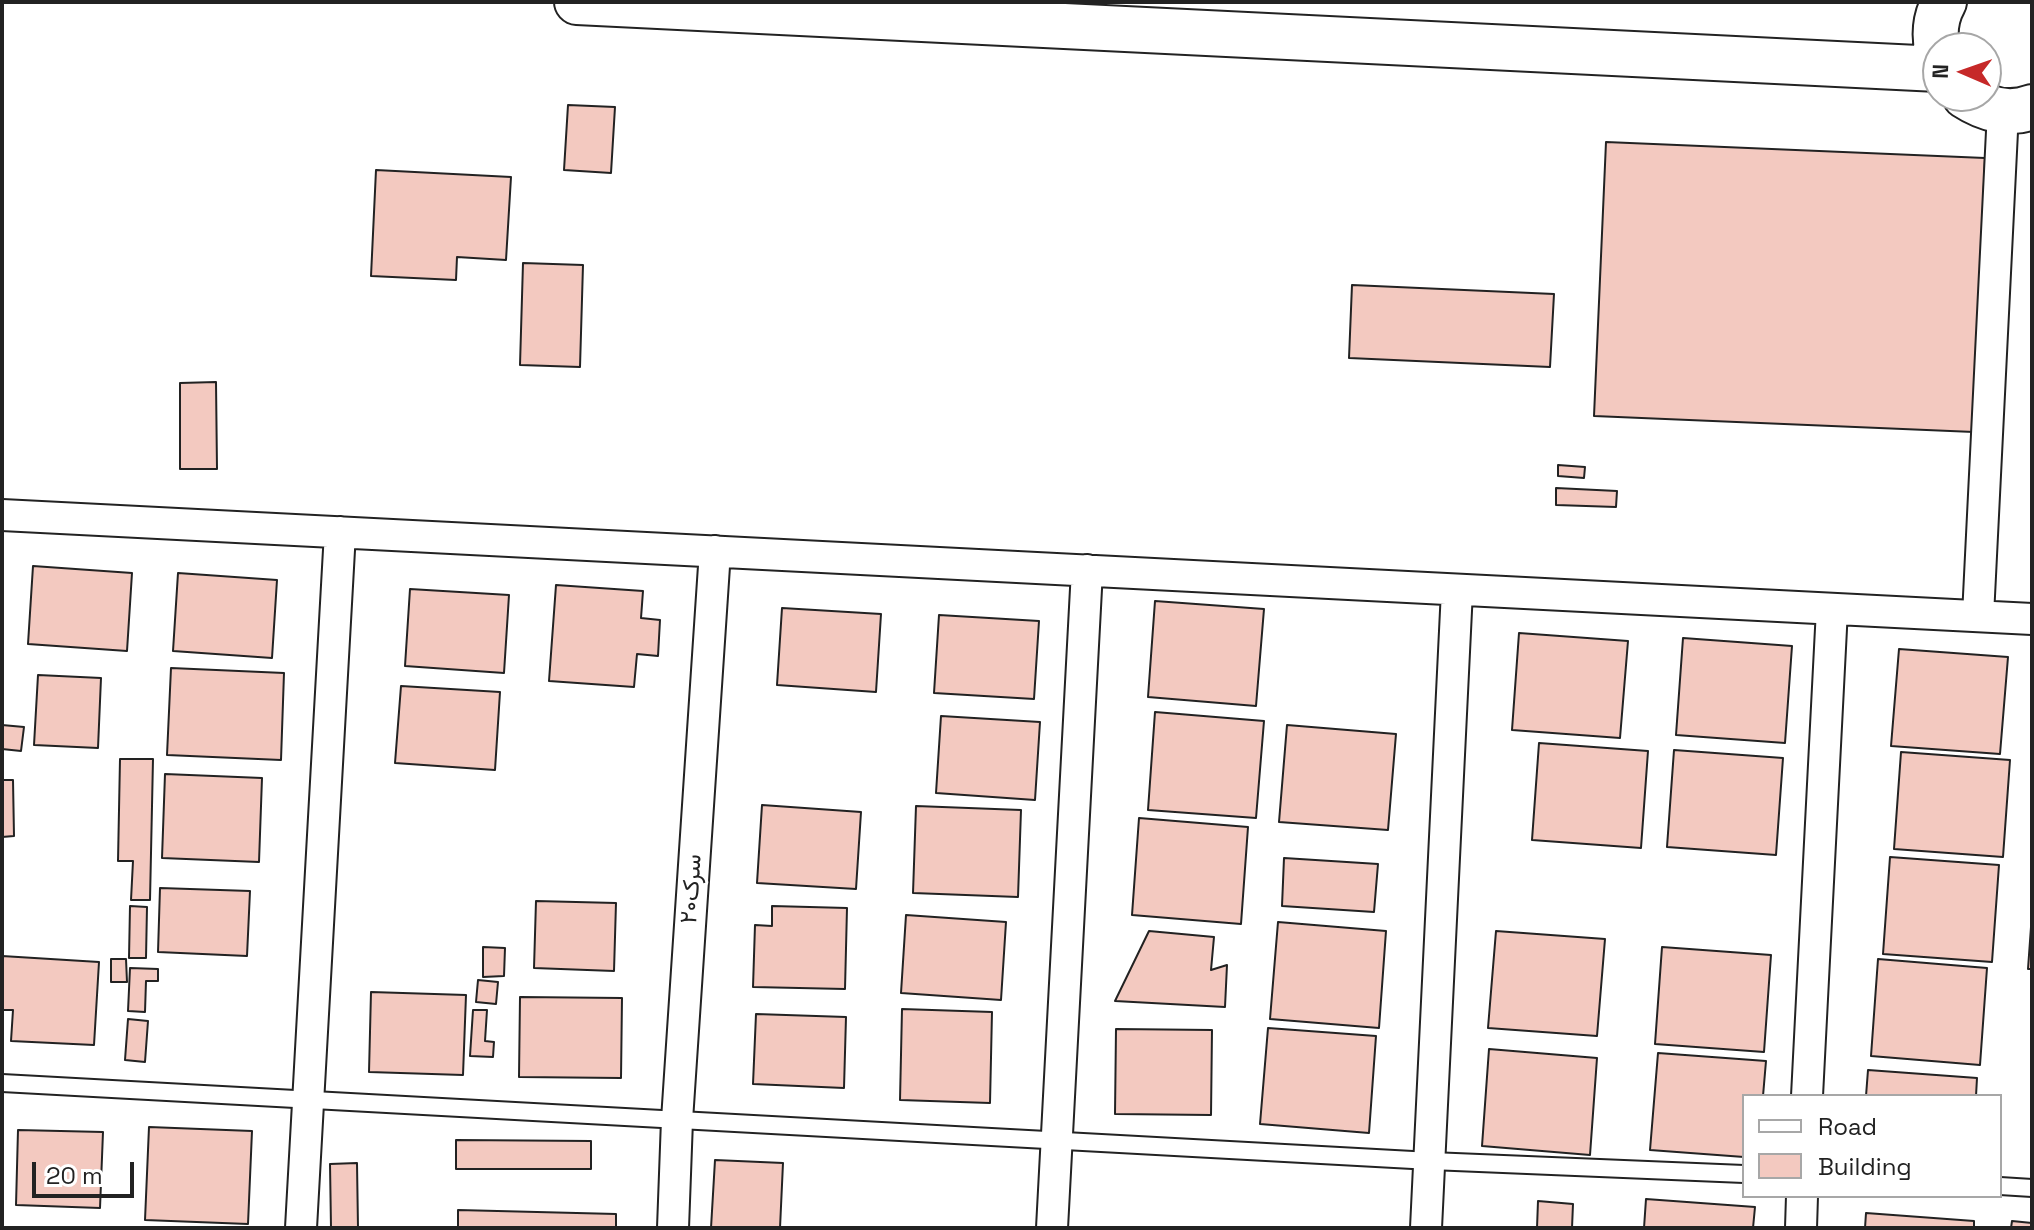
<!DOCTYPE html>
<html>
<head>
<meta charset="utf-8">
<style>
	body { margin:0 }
	#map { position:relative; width:2034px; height:1230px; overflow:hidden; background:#fff; font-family:"Space Grotesk",sans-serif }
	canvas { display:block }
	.frame { position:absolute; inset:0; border:4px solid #222; pointer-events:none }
	.legend { position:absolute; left:1742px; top:1094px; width:260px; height:104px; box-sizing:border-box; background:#fff; border:2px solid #a7a7a7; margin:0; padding:10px 14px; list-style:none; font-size:24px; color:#222 }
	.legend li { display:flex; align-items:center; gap:16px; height:40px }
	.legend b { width:40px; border:2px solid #a7a7a7 }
	.north { position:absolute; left:1922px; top:32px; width:80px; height:80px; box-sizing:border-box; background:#fff; border:2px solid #a7a7a7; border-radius:50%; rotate:272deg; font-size:22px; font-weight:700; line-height:32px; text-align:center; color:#222 }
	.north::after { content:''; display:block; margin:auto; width:28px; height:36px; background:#c62828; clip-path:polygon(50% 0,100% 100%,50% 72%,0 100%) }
	.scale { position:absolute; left:32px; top:1162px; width:102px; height:36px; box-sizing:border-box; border:4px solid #222; border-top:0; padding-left:10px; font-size:24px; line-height:28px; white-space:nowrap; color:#222; -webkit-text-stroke:6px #fff; paint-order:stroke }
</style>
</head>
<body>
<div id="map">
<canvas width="2034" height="1230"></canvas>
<div class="frame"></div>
<ul class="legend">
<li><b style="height:10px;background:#fff"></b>Road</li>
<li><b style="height:22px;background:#f3c9c0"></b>Building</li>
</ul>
<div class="north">N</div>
<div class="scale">20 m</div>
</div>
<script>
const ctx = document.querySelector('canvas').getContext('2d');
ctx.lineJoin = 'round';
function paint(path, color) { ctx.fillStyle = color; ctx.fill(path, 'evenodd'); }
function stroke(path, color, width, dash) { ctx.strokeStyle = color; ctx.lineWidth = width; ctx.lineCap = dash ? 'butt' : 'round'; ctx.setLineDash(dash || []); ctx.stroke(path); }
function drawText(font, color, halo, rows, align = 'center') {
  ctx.font = font + ' "Space Grotesk",Vazirmatn,sans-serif'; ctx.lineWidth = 6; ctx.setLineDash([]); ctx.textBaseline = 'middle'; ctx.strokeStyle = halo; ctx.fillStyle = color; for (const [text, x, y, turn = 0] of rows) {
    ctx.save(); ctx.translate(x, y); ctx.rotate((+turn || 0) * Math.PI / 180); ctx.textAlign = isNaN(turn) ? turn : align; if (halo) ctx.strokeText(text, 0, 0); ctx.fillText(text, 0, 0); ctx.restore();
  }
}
const building = new Path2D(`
	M568,105L615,107L611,173L564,170Z
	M1606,142L1985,158L1974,432L1594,416Z
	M376,170L511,177L506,260L457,257L456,280L371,276Z
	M523,263L583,265L580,367L520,365Z
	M1352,285L1554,294L1550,367L1349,358Z
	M216,382L217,469H180V383Z
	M1558,465L1585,467L1584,478L1558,476Z
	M1556,488L1617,491L1616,507L1556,505Z
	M33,566L132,573L127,651L28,644Z
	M178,573L277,580L272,658L173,651Z
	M556,585L643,591L641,618L660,620L658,656L637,654L634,687L549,681Z
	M410,589L509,595L504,673L405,666Z
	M1155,601L1264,609L1256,706L1148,697Z
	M782,608L881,614L876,692L777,685Z
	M939,615L1039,621L1034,699L934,693Z
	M1519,633L1628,641L1620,738L1512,730Z
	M1683,638L1792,646L1785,743L1676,735Z
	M1899,649L2008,657L2000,754L1891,746Z
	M171,668L284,673L281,760L167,755Z
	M38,675L101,678L98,748L34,745Z
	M401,686L500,692L495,770L395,763Z
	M1155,712L1264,721L1256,818L1148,810Z
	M941,716L1040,722L1035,800L936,793Z
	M2,725L24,727L21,751L2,749Z
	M1287,725L1396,734L1388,830L1279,822Z
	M1539,743L1648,751L1641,848L1532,840Z
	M1674,750L1783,758L1776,855L1667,847Z
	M1901,752L2010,760L2003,857L1894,849Z
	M120,759H153L150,900H131L133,861H118Z
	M165,774L262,778L259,862L162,858Z
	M2,780H13L14,836L2,837Z
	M762,805L861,812L856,889L757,883Z
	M916,806L1021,810L1018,897L913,893Z
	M1139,818L1248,827L1241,924L1132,915Z
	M1890,857L1999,865L1992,962L1883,954Z
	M1284,858L1378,864L1374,912L1282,906Z
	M160,888L250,891L247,956L158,952Z
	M536,901L616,903L614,971L534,968Z
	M130,906L147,907L146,958H129Z
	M772,906L847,908L845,989L753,987L755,925L772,926Z
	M2032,913V969H2028Z
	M906,915L1006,922L1001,1000L901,993Z
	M1278,922L1386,931L1379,1028L1270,1019Z
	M1149,931L1214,937L1211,970L1227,965L1225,1007L1115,1001Z
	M1496,931L1605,939L1597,1036L1488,1028Z
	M483,947L505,948L504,976L483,977Z
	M1662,947L1771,955L1764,1052L1655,1044Z
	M2,956L99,962L94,1045L11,1041L13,1010H2Z
	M111,959H126L127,982H111Z
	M1878,959L1987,968L1980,1065L1871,1056Z
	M130,968L158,969V981H146L145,1012L128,1011Z
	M478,980L498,982L496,1004L476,1002Z
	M371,992L466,995L463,1075L369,1072Z
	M520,997L622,998L621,1078L519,1077Z
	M902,1009L992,1012L990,1103L900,1100Z
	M473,1010H487L485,1041L494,1042L493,1057L470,1056Z
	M756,1014L846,1017L844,1088L753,1084Z
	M128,1019L148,1021L145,1062L125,1060Z
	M1268,1028L1376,1036L1369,1133L1260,1124Z
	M1116,1029L1212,1030L1211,1115L1115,1114Z
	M1489,1049L1597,1058L1590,1155L1482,1146Z
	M1658,1053L1766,1061L1763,1096H1744V1157L1650,1150Z
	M1868,1070L1977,1078L1976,1096H1866Z
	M149,1127L252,1131L248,1224L145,1220Z
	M18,1130L103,1132L100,1208L16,1205Z
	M456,1140L591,1141V1169H456Z
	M715,1160L783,1163L780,1228H711Z
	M357,1163L358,1228H331L330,1164Z
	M1646,1199L1755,1207L1753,1228H1644Z
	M1538,1201L1573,1204L1572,1228H1537Z
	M458,1210L616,1214V1228H458Z
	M1866,1213L1974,1221V1228H1865Z
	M2012,1221L2032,1223V1228H2011Z`);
paint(building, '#f3c9c0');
stroke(building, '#222', 2);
const lane = new Path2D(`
	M2,1083L1431,1161L1744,1174
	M2000,1186L2032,1188`);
const street = new Path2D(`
	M2,515L2032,619
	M1978,616L2003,111
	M1807,1096L1832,609
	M301,1228L340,532
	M673,1228L677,1120L715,551
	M1052,1228L1087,570
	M1426,1228L1457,590
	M1801,1228L1802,1196`);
const secondary = new Path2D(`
	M577,2L1938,69
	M1938,54C1934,37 1935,18 1944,2
	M1965,96C1985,109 2009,116 2032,107`);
stroke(lane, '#222', 20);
stroke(street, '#222', 34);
stroke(secondary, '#222', 48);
stroke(lane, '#fff', 16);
stroke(street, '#fff', 30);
stroke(secondary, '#fff', 44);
drawText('24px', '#222', '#fff', [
	["سرک۲۰",692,889,-86]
]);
</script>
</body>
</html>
